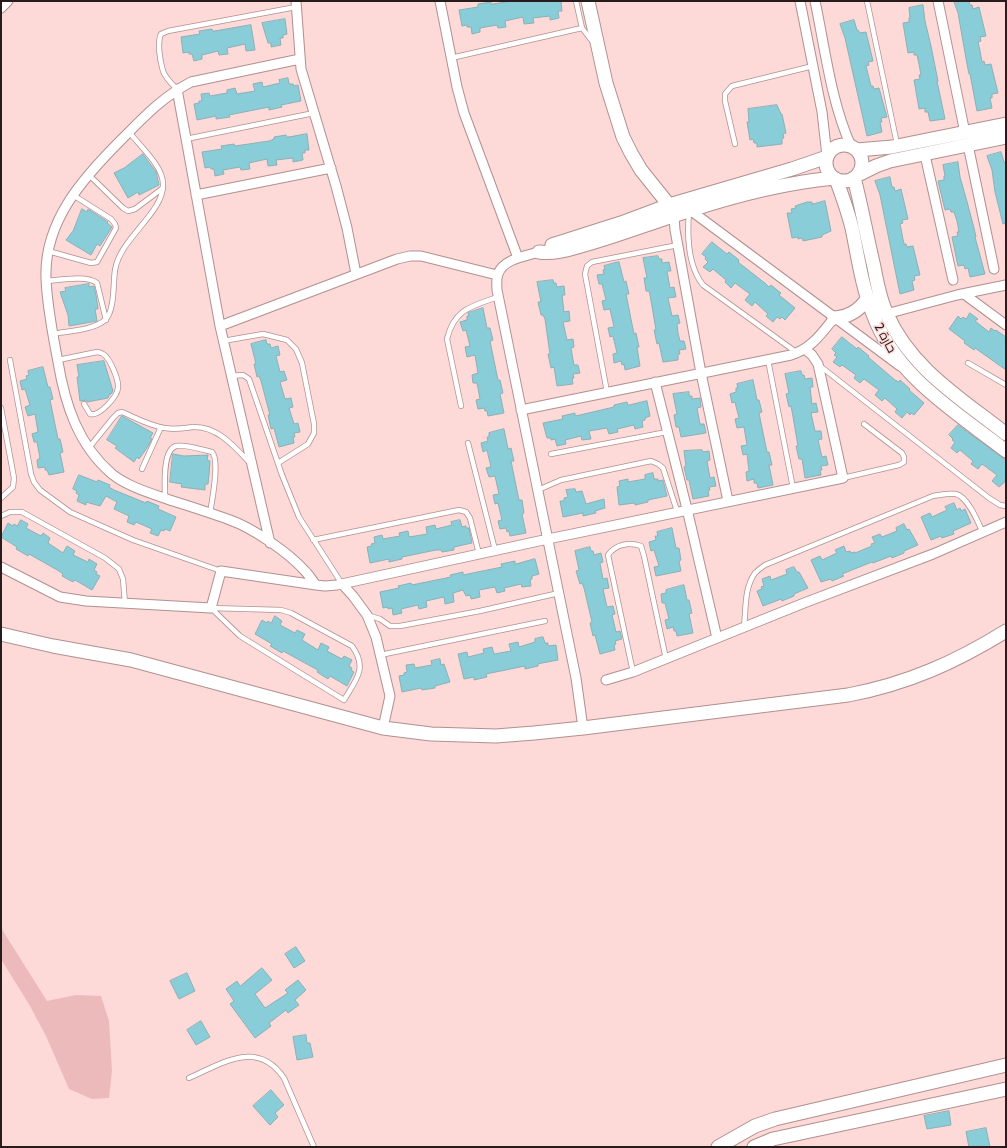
<!DOCTYPE html>
<html>
<head>
<meta charset="utf-8">
<style>
	body { margin:0 }
	#map { position:relative; width:1007px; height:1148px; overflow:hidden; background:#fdd9d8; font-family:Cabin,sans-serif }
	canvas { display:block }
	.frame { position:absolute; inset:0; border:2px solid #271b1b; pointer-events:none }
</style>
</head>
<body>
<div id="map">
<canvas width="1007" height="1148"></canvas>
<div class="frame"></div>
</div>
<script>
const ctx = document.querySelector('canvas').getContext('2d');
ctx.lineJoin = 'round';
function paint(path, color) { ctx.fillStyle = color; ctx.fill(path, 'evenodd'); }
function stroke(path, color, width, dash) { ctx.strokeStyle = color; ctx.lineWidth = width; ctx.lineCap = dash ? 'butt' : 'round'; ctx.setLineDash(dash || []); ctx.stroke(path); }
function drawText(font, color, halo, rows, align = 'center') {
  ctx.font = font + ' Cabin,Cairo,sans-serif'; ctx.lineWidth = 3; ctx.setLineDash([]); ctx.textBaseline = 'middle'; ctx.strokeStyle = halo; ctx.fillStyle = color; for (const [text, x, y, turn = 0] of rows) {
    ctx.save(); ctx.translate(x, y); ctx.rotate((+turn || 0) * Math.PI / 180); ctx.textAlign = isNaN(turn) ? turn : align; if (halo) ctx.strokeText(text, 0, 0); ctx.fillText(text, 0, 0); ctx.restore();
  }
}
paint(new Path2D(`
	M1,928L47,1001L76,995L101,996L109,1021L112,1071L109,1098L92,1099L69,1089L46,1036L30,1006L1,959Z`), '#ecbaba');
const building = new Path2D(`
	M512,1H561L562,11H558L559,18L550,20V16L533,18L534,23L524,24L523,17L505,21L506,27L498,28L497,25L480,28V32L472,34L471,27H467V25L462,26L459,10L478,7V4L491,2V4Z
	M954,1H969L970,5H972L973,9L979,7L986,36L980,37L981,41L978,42L980,51L982,62L984,61L985,65L991,64L998,93L992,94V98H990L992,108L977,111L970,74H969L967,64L958,13Z
	M923,5L925,21L931,46L938,81H937L945,119L930,121L928,112H925V108L919,109L914,80L920,79L919,75H921L919,64L917,55H914V52L908,53L903,23L909,22V18H910L909,8Z
	M285,19L287,34L283,35V38H280L281,45L271,47V43H268L262,23Z
	M854,20L857,30H858L860,33L866,32L873,61L868,62L869,65L866,66L871,86H873L874,89L879,88L887,117L881,118L882,122H880L882,132L867,136L845,38L840,24Z
	M251,25L255,50L246,51L245,44L227,48L228,54L219,55L218,51L202,55V59L194,61L192,54H189V52L183,53L181,37L200,34L199,31L212,29L213,31Z
	M288,78L289,84H293L294,86L298,85L301,101L281,105L282,107L269,110V107L229,115L230,117L216,119V116L197,120L194,104L199,103V101H202L201,94L209,93L210,96L227,93V90L235,88L237,94L255,91L253,84L262,82L263,87L280,83L279,80Z
	M777,105L781,114H782L786,133L783,134L784,138H782V144L757,147V143H754L753,139L750,140L747,122H749L748,109Z
	M307,134L309,150H305V153H302L303,160L293,162V158L276,160L277,165L268,166L267,159L249,163L250,169L241,170L240,167L223,170L224,174L215,176L214,169H211L210,167L205,168L202,152L222,149L221,146L234,144L235,146L269,141L274,139V137L286,135L287,137Z
	M1001,152L1004,162H1006V223L1003,224L995,192L992,170L987,156Z
	M143,154L156,172L159,185L139,195L138,192L128,198L114,173L124,168Z
	M958,162L960,177L966,198L974,228L976,237H975L985,274L970,277L968,268L965,269L964,265L958,266L952,237L958,236L957,232H959L957,221L954,212H951L950,209L945,210L938,181L944,180V176H945L943,165Z
	M890,177L892,187H894L895,191L901,189L908,219L902,220L903,223L900,224L904,244H906L907,247L913,246L920,275L914,276L915,280L912,281L914,290L900,294L880,195L875,181Z
	M825,201L831,231L822,235V237L803,241L802,238L798,239V237L792,238L787,213H792L791,209L796,208L795,206L807,202H812V204Z
	M82,209L87,212L88,209L108,222L107,223L112,227L100,246L97,244L91,255L66,240L73,231Z
	M712,242L727,254L729,252L739,260L738,262L766,284L769,287L771,285L781,293L779,295L795,308L785,320L782,317L780,319L777,317L773,322L766,316L768,314L755,302L752,306L745,300L750,294L735,283L731,288L725,282L726,280L713,269L710,272L703,267L708,262L705,259L706,257L702,254Z
	M658,256L659,259H662V263L669,262L671,271H667L670,288L674,287L676,297L668,298L672,316L678,315L680,323L677,324L678,333L680,341H684L686,349L679,350L680,354H678V360L663,362L659,343L657,344L654,330H656L650,295L649,291H646L644,278H647L643,258Z
	M619,262L624,282L626,281L629,294H626L634,334L636,333L639,347H637L640,366L625,370L624,364L622,365L621,361L614,363L613,354L617,353L613,336L610,337L608,328L614,327L610,309L604,310L602,301L606,300L602,284H599L597,275L604,274L603,270L605,269L604,266Z
	M553,280L554,283H556L557,287L564,286L565,295H562L564,312L569,311L570,321L563,322L567,340L573,339L574,347L571,348L574,365H578L580,373L573,374L574,378H572L573,384L557,386L554,367L551,368L548,354H550L545,319L543,315H541L538,302H541L537,282Z
	M89,284V287L94,286L96,295L98,309H95L97,321L69,326L68,315L60,292L66,291L65,288Z
	M483,308L487,328H490L493,340L490,341L491,346L498,380H500L503,393L500,394L504,413L488,416L487,411H485L484,408L478,409L476,400L480,399L477,383H473L472,375L478,373L475,355L467,357L465,347L470,346L466,330L463,331L460,322L467,320V316H469L468,313Z
	M970,313L978,319L975,321L989,332L991,328L995,331L996,330L1006,337V370L975,348L974,350L964,343L965,341L949,329L958,316L961,319L963,317L966,319Z
	M842,337L857,349L858,347L869,356L868,357L895,380L899,382L900,380L910,389L909,390L924,403L914,415L911,413L910,415L907,412L902,418L895,412L897,409L885,398L882,401L875,395L879,390L864,379L860,383L854,378L856,375L842,365L840,367L833,362L837,357L834,355L836,353L832,349Z
	M266,340L267,344H270L271,348L278,346L280,355L276,356L280,372L284,371L287,380L280,382L285,399L291,398L293,407L289,408L294,424L298,423L300,432L294,433L295,437H293L294,443L279,447L274,428L271,429L268,415H270L261,381L259,376L257,377L254,364H256L251,344Z
	M104,361L113,391L111,394L109,395L108,398L87,402L86,400L80,401L77,377H79L77,365Z
	M43,367L48,387H50L53,399L50,400L51,405L58,439H60L63,452L60,453L64,472L49,475L47,470H45V467L38,468L37,460L40,458L37,442H34L32,434L38,432L35,414L28,416L25,407L30,405L25,389L22,390L20,381L27,379L26,376L29,375L28,371Z
	M801,371L802,375H804L805,379L812,378L813,387H810L812,404L816,403L818,412L811,413L815,431H821L822,439L818,440L822,457L826,456L828,465L821,466L822,470H820L821,475L805,478L802,459H799L796,446H798L792,411L791,406L789,407L786,394L789,393L785,374Z
	M753,380L757,400H759L762,412L759,413L760,418L767,452H769L772,465H769L773,485L758,488L757,483H754V479L747,481L746,472L749,471L747,454L743,455L741,446L747,445L744,427L737,428L735,419L739,418L735,402L732,403L730,394L736,392V388H738L737,384Z
	M689,392V396H692V399L700,398L701,407L697,408L700,424H704L706,433L681,437L679,427H676L674,415L677,414L673,394Z
	M647,401L650,416L645,418V420L642,421L643,427L635,429L634,425L617,429L618,432L609,434L607,428L589,431L591,439L582,440L581,436L565,440L566,444L557,446L555,439L551,440V438H547L543,423L563,419L562,416L575,413V416L580,415L614,407V405L627,402L628,405Z
	M122,416L153,433L150,438L152,439L147,448L139,459L137,457L134,462L115,448L117,446L107,440Z
	M958,425L1006,460V481L999,487L992,481L997,475L982,464L978,469L971,464L973,461L960,450L957,453L951,448L955,442L952,440L953,439L949,435Z
	M504,429L508,449L511,448L514,461H511L519,500H522L524,513L522,514L526,533L510,536L509,531L507,532L506,528L500,529L498,521L502,520L498,503L495,504L493,495L499,494L495,476L489,477L486,468L491,467L487,450L483,452L481,443L488,441L487,437H489V433Z
	M702,450L703,452L709,451L710,460L707,461L710,478L714,477L716,486L709,487L710,490L708,491L709,496L693,499L689,480H687L684,467L686,466L684,451Z
	M173,454L184,456L208,455L207,460L210,461L209,475L208,484H205V490L181,487L182,484L170,482Z
	M653,473L654,479H658V481L663,480L667,496L648,500V502L635,505V503L619,505L617,487L620,486L619,481L628,479V482L645,479V475Z
	M79,475L97,482L98,480L110,485L109,487L114,490L146,503L147,501L159,506L158,509L176,517L170,531L165,529L164,531L161,530L158,536L150,533L152,529L136,522L134,525L127,522L129,516L114,509L117,502L106,496L100,506L86,502V505L77,501L79,495L76,493L77,491L73,489Z
	M575,489L576,492L582,491L586,504L604,499L605,508L595,511L596,513L583,516V513L563,517L560,501H564V498L568,497L566,490Z
	M954,503L957,510L960,508L961,511L965,509L971,523L953,531L954,534L942,538L941,536L931,540L921,517L930,513L932,517L947,510L945,507Z
	M21,520L28,524L26,528L41,536L43,533L50,538L48,543L63,553L67,546L75,551L73,555L88,562L89,559L97,564L94,570L97,572L96,574L100,576L92,590L75,580L73,582L62,576L63,574L59,571L29,554L28,556L16,549L17,547L1,537L8,523L13,526L14,524L17,526Z
	M460,520L462,527L466,526V528H469L472,543L454,547V550L442,552L441,550H436L402,557V559L389,562V559L370,563L367,547L372,546L371,544L375,543L374,537L382,535L383,539L400,536L399,533L408,531L409,537L427,534L426,527L435,525L436,529L452,525L451,522Z
	M904,524L907,530L909,529L918,545L904,551V553L892,558L891,556L873,563L872,562L842,574L844,576L832,581L831,579L821,582L811,560L820,556L822,560L837,553L835,550L844,546L846,552L850,551L851,553L855,552V553L872,546L871,544L875,543L872,537L880,534L882,537L897,531L896,528Z
	M672,528L676,548H679L681,560L679,561L681,571L656,576L654,567L659,566L654,550L651,551L649,542L656,540L655,536H658L657,532Z
	M590,547L591,551H593L594,555L601,553L603,562L600,563L603,579L607,578L609,588L603,589L607,607L613,606L615,614L612,615L616,632L620,631L622,639L615,641L616,644L614,645L615,650L600,654L595,635L593,636L590,623L592,622L584,588L582,583L580,584L576,571L579,570L575,551Z
	M535,559L539,574L532,576V579L530,580L531,586L522,587L521,584L504,588L505,591L497,593L495,587L479,590L480,597L471,599L470,595L466,596L463,590L453,593L454,602L445,604L444,597L426,601L427,607L419,609L418,605L401,609L402,613L393,615L392,608L388,609V607L383,608L380,592L399,588L398,586L411,583L412,585L446,578L451,577L450,575L463,572V575L502,567L501,564L515,561V564Z
	M794,567L797,572H799L808,588L794,594V596L782,601L781,599L763,606L757,591L762,589L761,587L764,586L762,579L770,576L771,580L787,574L786,570Z
	M684,585L687,600H689L692,613L689,614L693,633L677,636L676,631H674L673,627L667,629L665,620L669,619L665,603H662L661,594L666,593V590Z
	M275,616L282,621L280,625L295,633L297,630L305,634L302,640L318,650L321,643L329,647L327,651L342,659L344,656L352,660L349,666L352,668L351,670L354,672L347,686L330,676L328,679L317,672L318,670L314,668L283,651L282,653L270,646L272,644L255,634L262,620L267,623L268,621L271,623Z
	M543,637L545,643H548V646L556,645L558,660L542,663L538,664V666L525,669V666L486,674L487,677L474,680V677L464,679L458,654L467,652L468,657L484,653L483,649L492,647L494,654L511,651L509,644L518,642L519,647L535,642V639Z
	M440,659L441,665L444,664L450,682L435,686V688L422,690L421,688L402,692L399,676L404,675V673L407,672L406,665L414,664L415,668L432,665L431,661Z
	M296,947L305,961L294,968L285,954Z
	M262,968L272,980L255,994L265,1008L288,993L285,990L298,980L306,990L295,1000L299,1005L288,1013L286,1010L269,1023L271,1026L255,1038L230,1004L234,1001L226,989L237,981L240,986Z
	M187,973L195,991L179,999L170,981Z
	M201,1021L210,1037L196,1045L187,1030Z
	M306,1035L307,1043H310L313,1057L297,1060L293,1037Z
	M271,1090L284,1105L275,1113L278,1117L270,1125L253,1106Z
	M949,1111L951,1125L927,1129L924,1116Z
	M986,1128L990,1147H969L966,1132Z`);
paint(building, '#88cdd8');
stroke(building, '#8cb0b6', 1);
const lane = new Path2D(`
	M576,1L582,28L592,41
	M867,1L897,144
	M451,58L582,28
	M177,89C172,84 166,79 163,71C160,61 157,43 161,34L168,31L296,7
	M186,139L314,113
	M735,144L725,101V94L732,86L813,66
	M88,174L123,208L128,211L135,209L163,188
	M689,212C687,236 688,266 703,285L796,352
	M48,251L91,263L97,262L116,228L115,224L111,219L73,195
	M46,281C59,280 87,275 97,283L106,320
	M53,334C68,331 94,330 105,320C115,311 113,283 115,270C120,238 164,213 163,184C163,166 140,146 129,132
	M223,341L263,334L287,340L296,349L302,363L314,424V433L308,444L278,463
	M10,360L31,474L34,482L40,490L70,512L133,540L221,571
	M58,360L97,352C98,352 102,353 103,354C110,358 119,380 118,388C117,397 99,417 90,414L84,404
	M768,360L793,488
	M968,363L1006,385
	M820,366L989,498L1000,505L1006,506
	M231,376L243,375L249,379L282,475L299,517L342,584
	M607,392L585,274L587,266L592,262L678,245
	M461,406L447,339C454,309 472,306 498,297
	M1,408L14,478L13,487L1,498
	M468,443L495,550
	M88,449L113,418L118,413L122,412C136,418 150,426 165,428C175,430 184,428 193,427C217,426 234,446 249,462
	M551,454L667,432
	M142,469L161,427
	M843,478L899,465L904,462V457L902,453L864,424
	M538,490L561,480L651,461L658,464L663,468L677,511
	M165,498C165,487 162,450 176,446C184,444 204,450 212,452C220,460 212,501 210,513
	M1,516L10,512H22L105,558L119,569L123,579L125,603
	M313,540L459,510L466,512L470,518L479,554
	M211,608L281,610L291,613L352,646C368,668 356,680 344,700L240,636Z
	M367,615L380,619L390,626H400L480,611L559,593
	M744,627C746,610 744,588 755,573C758,570 762,567 765,565L933,496C941,495 948,493 956,494C968,497 978,522 983,533
	M380,655L545,621
	M633,672L608,555C616,544 629,542 641,546L644,556L666,659
	M189,1078C223,1063 257,1039 284,1078L314,1147`);
const street = new Path2D(`
	M296,1L301,69L336,186L347,228L356,274
	M440,1L457,87L464,113L518,258
	M800,1L822,112L827,156
	M815,1C825,48 831,102 851,146
	M938,1L965,133
	M1,8L8,1
	M300,59L191,82C161,98 144,117 121,140C83,178 44,221 46,278C47,307 53,335 58,362C65,404 78,445 112,474C128,487 153,494 173,501C192,507 211,513 230,520C253,528 289,553 305,571C309,575 312,580 316,585
	M177,89L220,326L270,543
	M968,145L994,269
	M925,155L953,280
	M196,195L331,168
	M686,209L690,210L900,366
	M672,212L674,216L675,230L701,373L728,501
	M539,252C526,256 503,259 498,274C496,279 497,285 497,290L576,678L583,728
	M964,294L1006,325
	M886,314L957,295L1006,285
	M220,326L397,259L410,256H421L497,275
	M655,382L687,509L717,638
	M521,410L791,355C812,348 821,334 834,318
	M1,567L60,597L86,601L211,608L221,571L316,585L325,586L337,585L548,539L843,478L818,364L812,355L805,349
	M342,584L353,596L367,615L376,637L390,696L383,728
	M606,680L633,672L804,603L933,554L1006,522`);
const secondary = new Path2D(`
	M588,1L606,83L623,137L631,153L641,170L669,205
	M826 163a18 18 0 1 1 36 0a18 18 0 1 1-36 0Z
	M857,150L892,147L1006,124
	M858,175L876,166L890,161L1006,137
	M854,178C862,208 867,238 874,267C877,283 880,300 887,314C910,368 962,399 1006,434
	M836,179C842,195 848,212 852,228C858,257 862,287 873,314C896,377 955,411 1006,451
	M552,245L621,223L669,205L792,169L827,157
	M539,252C554,254 567,250 581,246C617,236 653,222 688,211C736,195 784,183 834,178
	M834,318C849,317 859,311 867,299
	M1,634L53,646L131,660L383,728L431,734L496,736L534,733L583,728L848,695C907,684 956,662 1006,631
	M718,1147L755,1126L775,1119L1006,1065
	M754,1147L773,1139L1006,1089`);
stroke(lane, '#b1908f', 6);
stroke(street, '#b1908f', 11);
stroke(secondary, '#b1908f', 15);
stroke(lane, '#fff', 4.5);
stroke(street, '#fff', 9);
stroke(secondary, '#fff', 13);
drawText('13px', '#271b1b', '#fdd9d8', [
	["حارة 2",885,338,61]
]);
</script>
</body>
</html>
